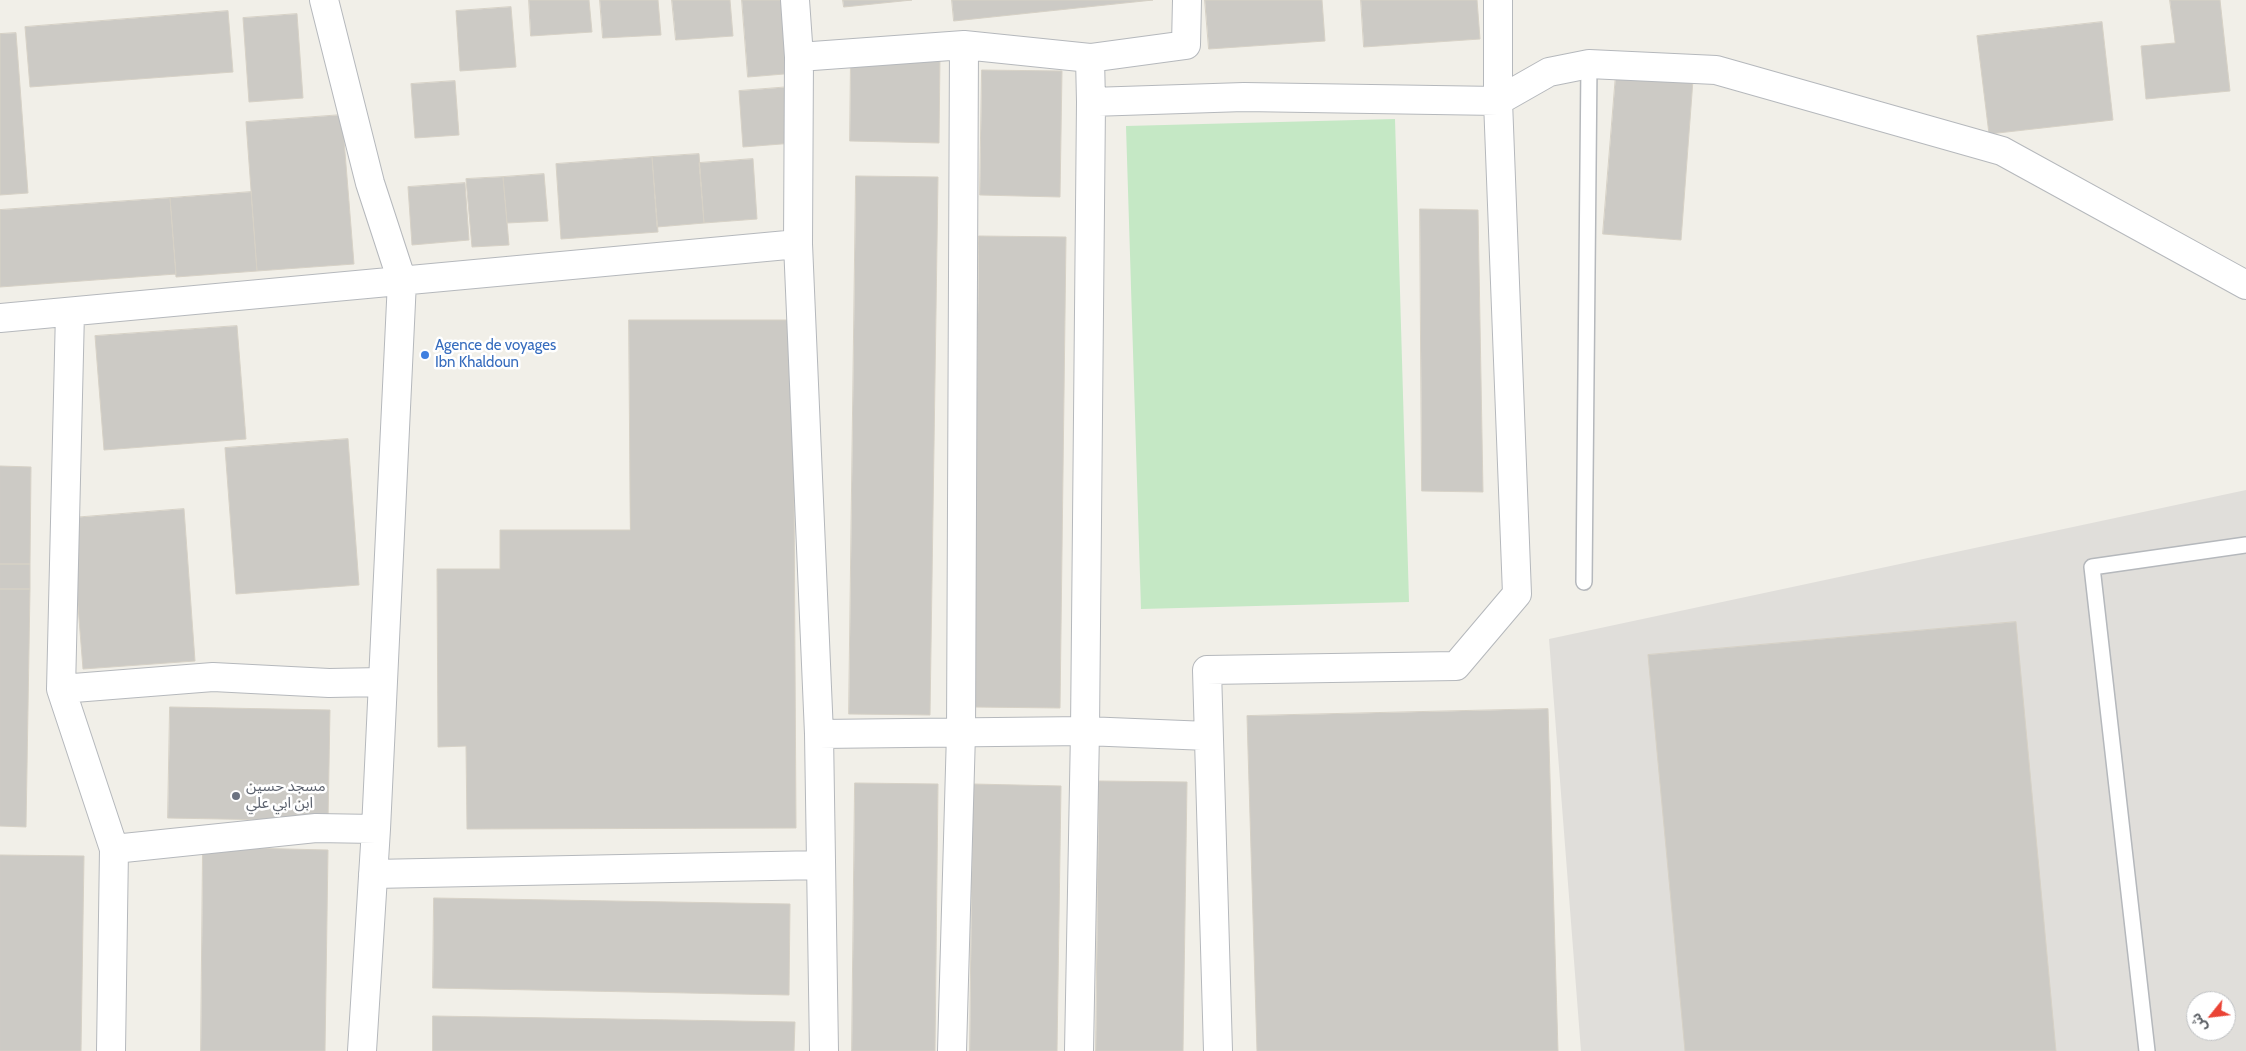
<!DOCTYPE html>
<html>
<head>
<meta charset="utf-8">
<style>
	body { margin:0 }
	#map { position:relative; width:2246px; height:1051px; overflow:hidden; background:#f1efe8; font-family:Cabin,"Noto Sans Arabic",sans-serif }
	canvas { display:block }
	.north { position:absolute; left:2186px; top:991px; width:50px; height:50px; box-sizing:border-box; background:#fff; border:1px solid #bfc1c3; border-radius:50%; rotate:241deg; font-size:14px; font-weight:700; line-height:20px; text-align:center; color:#5f6368 }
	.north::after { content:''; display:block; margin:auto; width:18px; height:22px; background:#ea4335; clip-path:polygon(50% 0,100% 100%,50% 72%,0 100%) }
</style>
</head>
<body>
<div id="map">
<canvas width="2246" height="1051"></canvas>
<div class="north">ش</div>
</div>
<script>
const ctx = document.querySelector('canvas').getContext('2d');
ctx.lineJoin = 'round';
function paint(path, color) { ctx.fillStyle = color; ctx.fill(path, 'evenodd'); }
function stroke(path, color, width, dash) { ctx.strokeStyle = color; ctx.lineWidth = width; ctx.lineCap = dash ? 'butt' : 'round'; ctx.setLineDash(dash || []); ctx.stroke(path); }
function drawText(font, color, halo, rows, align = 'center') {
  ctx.font = font + ' Cabin,"Noto Sans Arabic",sans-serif'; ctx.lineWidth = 5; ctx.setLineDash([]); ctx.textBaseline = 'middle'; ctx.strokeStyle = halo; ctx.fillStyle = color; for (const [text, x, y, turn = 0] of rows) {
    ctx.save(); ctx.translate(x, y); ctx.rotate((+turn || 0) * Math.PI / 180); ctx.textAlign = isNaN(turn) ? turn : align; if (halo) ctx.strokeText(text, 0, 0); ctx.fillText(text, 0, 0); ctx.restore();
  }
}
paint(new Path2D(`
	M2246,490V1051H1581L1549,639ZM2196,1001H2226V1031H2196Z`), '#e0deda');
paint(new Path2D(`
	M1395,119L1409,602L1141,609L1126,126Z`), '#c5e8c5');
const building = new Path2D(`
	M529,0H589L592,32L531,36Z
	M600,0H658L661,35L603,38Z
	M672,0H730L733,36L676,40Z
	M742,0H790L796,73L748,77Z
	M843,0H912L844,7Z
	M952,0H1153L954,21Z
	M1205,0H1322L1325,41L1209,49Z
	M1361,0H1477L1480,39L1364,47Z
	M2170,0H2220L2230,91L2146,99L2141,46L2175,43Z
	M511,7L516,67L460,71L456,11Z
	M228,11L233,72L30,87L25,27Z
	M297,14L303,98L249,102L243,18Z
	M2102,22L2113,120L1989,134L1977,36Z
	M16,33L28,193L0,195V34Z
	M851,54L940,55L939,143L850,141Z
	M982,70L1062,71L1060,197L980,195Z
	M1616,74L1693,80L1681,240L1603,234Z
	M455,81L459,135L415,138L411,84Z
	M790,87L794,143L743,147L739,91Z
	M342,115L354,264L257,271L246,122Z
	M699,154L704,223L657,227L652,157Z
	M652,157L658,232L561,239L556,164Z
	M753,159L757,219L704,223L699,163Z
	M544,174L548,221L507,223L503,177Z
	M856,176L938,177L930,715L849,714Z
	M503,177L509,245L472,247L466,179Z
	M465,183L469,240L412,245L408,187Z
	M251,192L257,271L176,277L170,198Z
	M170,198L176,274L0,287V210Z
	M1420,209L1478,210L1483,492L1422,491Z
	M979,236L1066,237L1060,708L973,707Z
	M629,320H793L796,828L467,829L466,746L438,747L437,569H500V530H630Z
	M237,326L246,439L104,450L95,336Z
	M348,439L359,585L236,594L225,448Z
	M0,466L31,467L30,564H0Z
	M184,509L195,661L83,669L71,518Z
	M0,564H30V589H0Z
	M0,589H30L26,827L0,826Z
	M2016,622L2056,1051H1685L1648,655Z
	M170,707L330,710L328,821L168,818Z
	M1548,709L1558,1051H1257L1247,716Z
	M1099,781L1187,782L1183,1051H1096Z
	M855,783L938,784L935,1051H852Z
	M973,784L1061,786L1057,1051H970Z
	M203,847L328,850L325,1051H201Z
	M0,855L84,856L81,1051H0Z
	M434,898L790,904L789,995L433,988Z
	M433,1016L795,1022L794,1051H433Z`);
paint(building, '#cccac5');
stroke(building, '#d6d1c6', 1);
const service = new Path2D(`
	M1584,582L1589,64
	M2147,1051L2092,567L2246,545`);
const minor = new Path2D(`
	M324,0L370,183L402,281L376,829L362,1051
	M795,0L799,57L798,244L819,734L824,1051
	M799,57L964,45L1090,58
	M1091,102L1244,97L1498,101L1549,72L1589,64L1716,70L2002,151L2246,285
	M70,312L61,689L114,849L111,1051
	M0,318L798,244
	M61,689L213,677L329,683L382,682
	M819,734L1085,731L1208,736
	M114,849L316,828L376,829
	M373,874L821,865
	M952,1051L961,733L964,45
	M1079,1051L1085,731L1091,102L1090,58L1186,45L1187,0
	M1218,1051L1207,670L1456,666L1517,594L1498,101V0`);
stroke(service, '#b5b8bc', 18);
stroke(minor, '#b5b8bc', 30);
stroke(service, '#fff', 15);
stroke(minor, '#fff', 28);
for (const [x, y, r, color] of [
	[425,355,5,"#3f7fe0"],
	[236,796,5,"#6b7280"]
]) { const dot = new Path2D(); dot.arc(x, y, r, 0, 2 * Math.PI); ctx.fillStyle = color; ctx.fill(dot); stroke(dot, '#fff', 2); }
drawText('15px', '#366cbe', '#fff', [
	["Agence de voyages",435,346],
	["Ibn Khaldoun",435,363]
], 'left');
drawText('15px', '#5b616d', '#fff', [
	["مسجد حسين",246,787],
	["ابن ابي علي",246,804]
], 'left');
</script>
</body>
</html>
